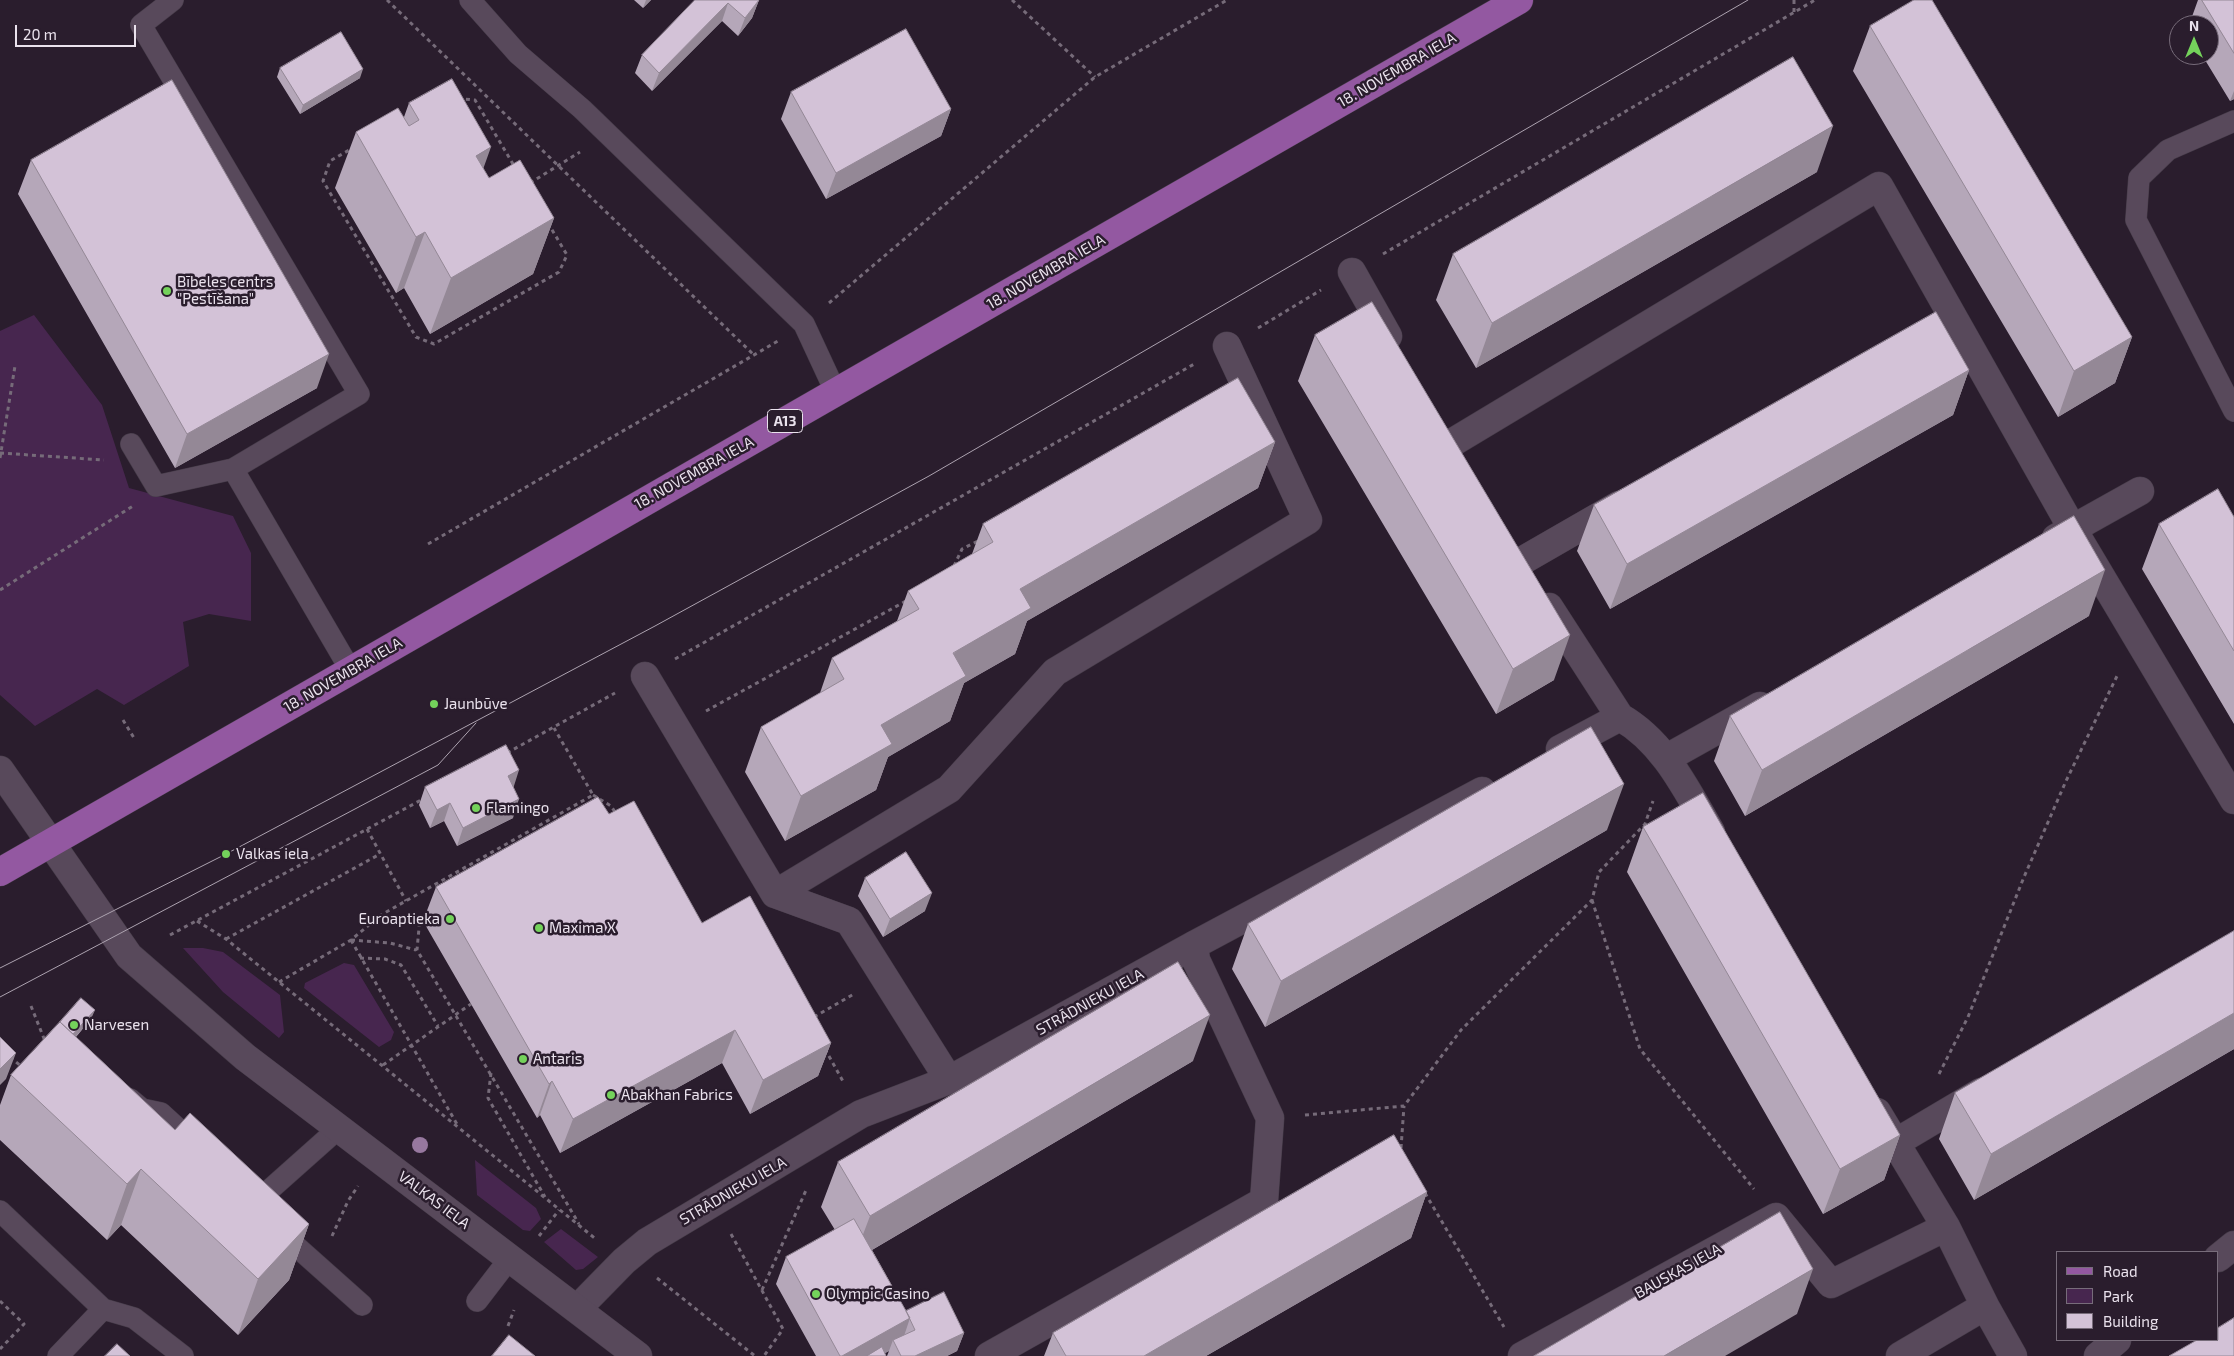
<!DOCTYPE html>
<html>
<head>
<meta charset="utf-8">
<style>
	body { margin:0 }
	#map { position:relative; width:2234px; height:1356px; overflow:hidden; background:#2a1d2d; font-family:"Exo 2",sans-serif }
	canvas { display:block }
	.legend { position:absolute; left:2056px; top:1251px; width:162px; height:90px; box-sizing:border-box; background:#2a1d2d; border:1px solid #776c7a; margin:0; padding:6px 9px; list-style:none; font-size:15px; color:#eae2ed }
	.legend li { display:flex; align-items:center; gap:10px; height:25px }
	.legend b { width:25px; border:1px solid #776c7a }
	.north { position:absolute; left:2169px; top:15px; width:50px; height:50px; box-sizing:border-box; background:#2a1d2d; border:1px solid #776c7a; border-radius:50%; rotate:0deg; font-size:14px; font-weight:700; line-height:20px; text-align:center; color:#eae2ed }
	.north::after { content:''; display:block; margin:auto; width:18px; height:22px; background:#74d25b; clip-path:polygon(50% 0,100% 100%,50% 72%,0 100%) }
	.scale { position:absolute; left:15px; top:25px; width:121px; height:22px; box-sizing:border-box; border:2px solid #eae2ed; border-top:0; padding-left:6px; font-size:15px; line-height:18px; white-space:nowrap; color:#eae2ed; -webkit-text-stroke:4px #2a1d2d; paint-order:stroke }
</style>
</head>
<body>
<div id="map">
<canvas width="2234" height="1356"></canvas>
<ul class="legend">
<li><b style="height:6px;background:#9358a1"></b>Road</li>
<li><b style="height:14px;background:#47264f"></b>Park</li>
<li><b style="height:14px;background:#d3c2d7"></b>Building</li>
</ul>
<div class="north">N</div>
<div class="scale">20 m</div>
</div>
<script>
const ctx = document.querySelector('canvas').getContext('2d');
ctx.lineJoin = 'round';
function paint(path, color) { ctx.fillStyle = color; ctx.fill(path, 'evenodd'); }
function stroke(path, color, width, dash) { ctx.strokeStyle = color; ctx.lineWidth = width; ctx.lineCap = dash ? 'butt' : 'round'; ctx.setLineDash(dash || []); ctx.stroke(path); }
function drawText(font, color, halo, rows, align = 'center') {
  ctx.font = font + ' "Exo 2",sans-serif'; ctx.lineWidth = 5; ctx.setLineDash([]); ctx.textBaseline = 'middle'; ctx.strokeStyle = halo; ctx.fillStyle = color; for (const [text, x, y, turn = 0] of rows) {
    ctx.save(); ctx.translate(x, y); ctx.rotate((+turn || 0) * Math.PI / 180); ctx.textAlign = isNaN(turn) ? turn : align; if (halo) ctx.strokeText(text, 0, 0); ctx.fillText(text, 0, 0); ctx.restore();
  }
}
paint(new Path2D(`
	M34,315L102,405L129,488L233,516L251,553V621L209,614L183,622L189,666L124,705L97,689L35,726L0,695V331Z
	M183,948H203L223,952L280,995L284,1032L279,1038L223,992Z
	M344,963L354,965L394,1032L391,1040L379,1047L304,988L305,983Z
	M475,1160L536,1208L541,1219L530,1231L523,1230L477,1195Z
	M561,1229L598,1257L583,1269L576,1270L544,1242Z`), '#47264f');
const service = new Path2D(`
	M173,0L141,25L359,394L233,469
	M470,0L518,54L582,109L804,324L836,393
	M2234,121L2168,150L2139,178L2136,220L2234,411
	M131,444L156,486L233,469L351,671
	M130,1099L142,1109L161,1113L198,1147
	M257,1201L339,1128
	M0,1211L103,1309
	M279,1231L362,1305
	M477,1301L510,1258
	M58,1356L103,1309L134,1318L183,1356`);
const minor = new Path2D(`
	M1352,272L1388,336
	M1450,444L1879,186L2072,528L2234,800
	M2056,538L2140,491
	M1520,562L1619,505
	M1549,607L1620,717C1664,742 1686,789 1711,832
	M645,676L775,894L849,921L949,1080
	M1560,749L1620,717
	M1667,758L1760,706
	M775,894L949,789L1055,672L1308,520L1227,346
	M1877,1112L1946,1227L1985,1306L1900,1356
	M1895,1143L1981,1092
	M2218,1258L2234,1245
	M1985,1306L2013,1356
	M577,1309L624,1261L647,1242L861,1114L949,1080L1194,945L1482,791
	M989,1356L1264,1201L1270,1118L1196,960L1194,945
	M1522,1356L1776,1217L1831,1284L1946,1227
	M2098,1356L2117,1340`);
const tertiary = new Path2D(`
	M0,770L129,956L245,1057L638,1356`);
const primary = new Path2D(`
	M0,872L1519,0`);
stroke(service, '#463c49', 22);
stroke(minor, '#463c49', 29);
stroke(tertiary, '#463c49', 29);
stroke(primary, '#463c49', 29);
stroke(new Path2D(`
	M387,0L755,356
	M1012,0L1095,77
	M1794,12V0
	M442,97L475,100L567,255L559,272L434,344L416,337L323,181L330,161Z
	M530,183L580,152
	M1383,254L1815,0
	M829,303L1095,77L1227,0
	M1258,328L1321,290
	M0,453L104,460
	M0,458L15,366
	M428,544L778,341
	M954,566L962,549L978,541
	M0,590L133,506
	M675,659L1196,363
	M706,711L906,601
	M123,720L134,738
	M507,753L615,693
	M593,795L611,806L617,815
	M367,829L406,901
	M1592,900L1640,1049L1754,1189
	M429,912L420,917L417,950L579,1224
	M197,921L226,939L597,1240
	M170,935L423,799
	M226,939L380,854
	M351,940L458,1126
	M351,940L390,943L416,950
	M360,958L385,959L401,965L438,1026
	M279,982L351,940L381,915L593,795L554,728
	M31,1006L45,1041
	M814,1017L854,994
	M825,1049L844,1083
	M10,1057L22,1067
	M383,1065L471,1004
	M491,1073L488,1098L545,1197
	M1939,1074L1968,1017L2024,877L2066,781L2118,674
	M1305,1115L1404,1106L1461,1030L1592,900L1599,872L1645,824L1653,801
	M1401,1148L1404,1106
	M1425,1193L1504,1327
	M731,1234L783,1329L764,1356
	M332,1236L348,1201L358,1186
	M539,1236L559,1210
	M657,1278L755,1356
	M762,1290L807,1188
	M0,1301L24,1324L0,1349
	M508,1326L514,1310`), '#766b79', 3, [4, 4]);
stroke(service, '#58495b', 21);
stroke(minor, '#58495b', 28);
stroke(tertiary, '#58495b', 28);
stroke(primary, '#9358a1', 28);
stroke(new Path2D(`
	M0,968L226,854L655,626L929,476L1748,0
	M0,997L438,765L476,723`), '#ada3b0', 1);
ctx.fillStyle = '#97789f';
for (const [x, y] of [
	[420,1145]
]) { ctx.beginPath(); ctx.arc(x, y, 8, 0, 2 * Math.PI); ctx.fill(); }
paint(new Path2D(`
	M634,0H651L643,8Z
	M695,0H759L752,18L738,36L722,21L652,91L635,73L642,55Z
	M2198,0H2234V99L2230,101L2202,55H2209V25H2189Z
	M1870,26L2132,337L2115,383L2058,417L1853,71Z
	M280,68L360,78L300,114L277,77Z
	M791,92L951,109L941,136L826,199L781,119Z
	M409,103L483,169L489,178L554,218L533,274L430,334L404,288L396,293L335,188L356,132L404,117Z
	M31,160L317,388L175,468L18,194Z
	M1817,172L1476,368L1436,300L1453,254Z
	M1315,335L1554,680L1496,714L1298,381Z
	M1969,370L1953,415L1610,609L1577,551L1594,505Z
	M1275,442L1258,488L1027,621L1015,654L964,683L950,721L888,757L876,790L785,841L745,772L761,727L820,693L832,658L897,621L908,591L972,554L983,524Z
	M2234,517V724L2142,569L2159,524Z
	M2089,616L1745,816L1714,761L1730,716Z
	M425,787H513V818L457,846L444,821L430,828L419,805Z
	M1643,827L1900,1135L1884,1180L1823,1214L1627,872Z
	M1607,830L1265,1027L1232,969L1248,924Z
	M865,878L925,911L883,937L858,896Z
	M436,887L702,923L831,1043L818,1076L750,1114L722,1063L560,1153L540,1115L537,1118L423,921Z
	M2234,931V1049L1974,1200L1939,1139L1955,1093Z
	M91,1019L76,1037L175,1130L309,1224L289,1280L238,1335L121,1225L107,1240L0,1140V1105L11,1075L60,1023Z
	M1193,1061L872,1250L906,1311L964,1333L957,1351L947,1356H887L889,1351L885,1353L886,1356H816L776,1284L786,1257L835,1230L821,1207L838,1162Z
	M1427,1192L1411,1238L1206,1356H1044L1053,1333Z`), '#b5a7b9');
paint(new Path2D(`
	M646,0H651L643,8Z
	M759,0L752,18L738,36L745,18Z
	M728,3L722,21L652,91L659,73Z
	M363,69L360,78L300,114L303,105Z
	M2234,91V99L2230,101Z
	M951,109L941,136L826,199L836,173Z
	M1833,126L1817,172L1476,368L1492,323Z
	M491,147L471,203L476,156Z
	M554,218L533,274L430,334L451,278Z
	M425,232L404,288L396,293L416,237Z
	M2132,337L2115,383L2058,417L2074,371Z
	M329,354L317,388L175,468L187,434Z
	M1969,370L1953,415L1610,609L1627,564Z
	M1275,442L1258,488L1027,621L1015,654L964,683L950,721L888,757L876,790L785,841L801,796L881,725L1020,589Z
	M2105,570L2089,616L1745,816L1762,770Z
	M1570,635L1554,680L1496,714L1513,669Z
	M519,770L513,789L508,776Z
	M1624,784L1607,830L1265,1027L1281,981Z
	M519,799L513,818L457,846L463,828Z
	M450,803L444,821L430,828L437,810Z
	M932,893L925,911L883,937L890,919Z
	M95,1010L91,1019L70,1043L73,1034Z
	M2234,1013V1049L1974,1200L1991,1154Z
	M1210,1015L1193,1061L853,1261L870,1216Z
	M735,1030L722,1063L560,1153L573,1119Z
	M831,1043L818,1076L750,1114L763,1080Z
	M16,1053L6,1079L0,1085V1069Z
	M552,1081L540,1115L537,1118L549,1084Z
	M1900,1135L1884,1180L1823,1214L1840,1169Z
	M141,1169L121,1225L107,1240L127,1184Z
	M1427,1192L1411,1238L1206,1356H1144Z
	M309,1224L289,1280L238,1335L258,1279Z
	M1813,1269L1797,1314L1725,1356H1664Z
	M910,1318L901,1345L893,1340L889,1351L880,1356H842Z
	M964,1333L957,1351L947,1356H915Z`), '#948896');
const building = new Path2D(`
	M695,0H759L745,18L728,3L659,73L642,55Z
	M1914,0H1932L2132,337L2074,371L1870,26Z
	M2202,0H2234V53Z
	M906,29L951,109L836,173L791,92Z
	M341,32L363,69L303,105L280,68Z
	M1793,57L1833,126L1492,323L1453,254Z
	M452,79L491,147L476,156L489,178L520,160L554,218L451,278L425,232L416,237L356,132L398,108L409,126L419,120L409,103Z
	M172,80L329,354L187,434L31,160Z
	M1372,302L1570,635L1513,669L1315,335Z
	M1936,312L1969,370L1627,564L1594,505Z
	M1238,378L1275,442L1020,589L1031,608L953,653L966,676L881,725L892,744L801,796L761,727L844,679L832,658L919,609L908,591L993,542L983,524Z
	M2218,489L2234,517V651L2159,524Z
	M2074,516L2105,570L1762,770L1730,716Z
	M1591,727L1624,784L1281,981L1248,924Z
	M506,745L519,770L508,776L519,799L463,828L450,803L437,810L425,787Z
	M1703,793L1900,1135L1840,1169L1643,827Z
	M598,797L609,814L634,801L702,923L750,896L831,1043L763,1080L735,1030L573,1119L552,1081L549,1084L436,887Z
	M906,852L932,893L890,919L865,878Z
	M2234,931V1013L1991,1154L1955,1093Z
	M1178,962L1210,1015L870,1216L838,1162Z
	M81,998L95,1010L73,1034L60,1022Z
	M60,1022L175,1130L190,1113L309,1224L258,1279L141,1169L127,1184L11,1075Z
	M0,1037L16,1053L0,1069Z
	M1394,1135L1427,1192L1144,1356H1066L1053,1333Z
	M1780,1212L1813,1269L1664,1356H1534Z
	M854,1219L910,1318L842,1356H840L786,1257Z
	M944,1292L964,1333L915,1356H901L893,1340L915,1330L906,1311Z
	M2234,1318V1356H2169L2197,1340H2218V1328Z
	M509,1335L535,1356H492Z
	M117,1344L130,1356H105Z
	M882,1347L886,1356H867Z`);
paint(building, '#d3c2d7');
stroke(building, '#948896', 1);
for (const [x, y, r, color] of [
	[167,291,5,"#74d25b"],
	[434,704,5,"#74d25b"],
	[476,808,5,"#74d25b"],
	[226,854,5,"#74d25b"],
	[450,919,5,"#74d25b"],
	[539,928,5,"#74d25b"],
	[74,1025,5,"#74d25b"],
	[523,1059,5,"#74d25b"],
	[611,1095,5,"#74d25b"],
	[816,1294,5,"#74d25b"]
]) { const dot = new Path2D(); dot.arc(x, y, r, 0, 2 * Math.PI); ctx.fillStyle = color; ctx.fill(dot); stroke(dot, '#2a1d2d', 2); }
for (const [x, y, w] of [
	[785,421,35]
]) { const box = new Path2D(); box.roundRect(x - w / 2, y - 11.5, w, 23, 4); ctx.fillStyle = '#2a1d2d'; ctx.fill(box); stroke(box, '#eae2ed', 1); }
drawText('bold 14px', '#eae2ed', null, [
	["A13",785,421]
]);
drawText('15px', '#eae2ed', '#2a1d2d', [
	["18. NOVEMBRA IELA",1397,70,-30],
	["18. NOVEMBRA IELA",1046,272,-30],
	["18. NOVEMBRA IELA",694,473,-29],
	["18. NOVEMBRA IELA",343,675,-30],
	["STRĀDNIEKU IELA",1090,1002,-29],
	["STRĀDNIEKU IELA",733,1191,-30],
	["VALKAS IELA",434,1200,37],
	["BAUSKAS IELA",1678,1271,-29]
]);
drawText('15px', '#eae2ed', '#2a1d2d', [
	["Bībeles centrs",177,282],
	["\"Pestīšana\"",177,299],
	["Jaunbūve",444,704],
	["Flamingo",486,808],
	["Valkas iela",236,854],
	["Euroaptieka",440,919,"right"],
	["Maxima X",549,928],
	["Narvesen",84,1025],
	["Antaris",533,1059],
	["Abakhan Fabrics",621,1095],
	["Olympic Casino",826,1294]
], 'left');
</script>
</body>
</html>
